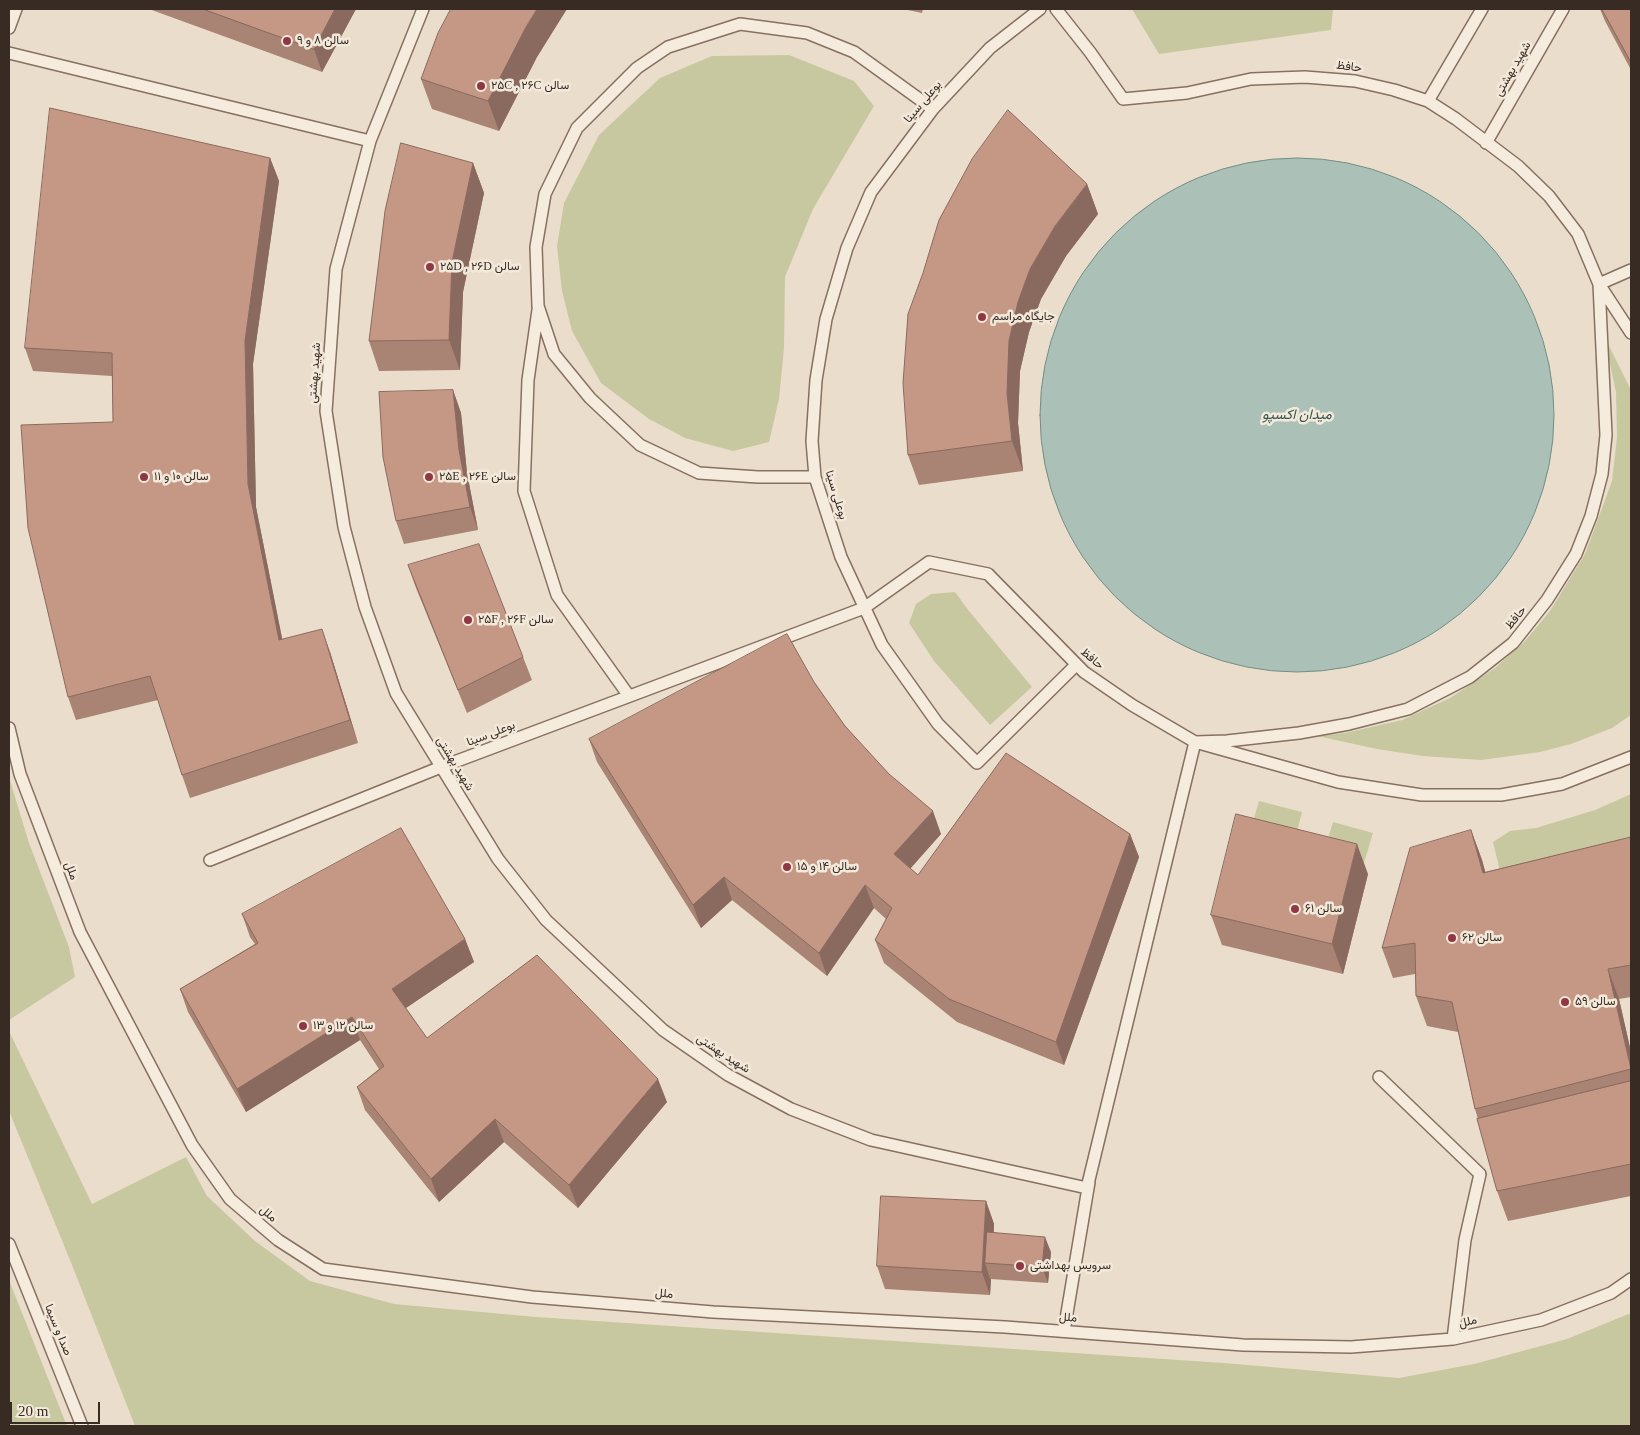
<!DOCTYPE html>
<html>
<head>
<meta charset="utf-8">
<style>
	body { margin:0 }
	#map { position:relative; width:1640px; height:1435px; overflow:hidden; background:#ebddcb; font-family:"Times New Roman",serif }
	canvas { display:block }
	.frame { position:absolute; inset:0; border:10px solid #382b23; pointer-events:none }
	.scale { position:absolute; left:10px; top:1402px; width:90px; height:22px; box-sizing:border-box; border:2px solid #382b23; border-top:0; padding-left:6px; font-size:15px; line-height:18px; white-space:nowrap; color:#382b23; -webkit-text-stroke:4px #f3e9da; paint-order:stroke }
</style>
</head>
<body>
<div id="map">
<canvas width="1640" height="1435"></canvas>
<div class="frame"></div>
<div class="scale">20 m</div>
</div>
<script>
const ctx = document.querySelector('canvas').getContext('2d');
ctx.lineJoin = 'round';
function paint(path, color) { ctx.fillStyle = color; ctx.fill(path, 'evenodd'); }
function stroke(path, color, width, dash) { ctx.strokeStyle = color; ctx.lineWidth = width; ctx.lineCap = dash ? 'butt' : 'round'; ctx.setLineDash(dash || []); ctx.stroke(path); }
function drawText(font, color, halo, rows, align = 'center') {
  ctx.font = font + ' "Times New Roman",Vazirmatn,serif'; ctx.lineWidth = 5; ctx.setLineDash([]); ctx.textBaseline = 'middle'; ctx.strokeStyle = halo; ctx.fillStyle = color; for (const [text, x, y, turn = 0] of rows) {
    ctx.save(); ctx.translate(x, y); ctx.rotate((+turn || 0) * Math.PI / 180); ctx.textAlign = isNaN(turn) ? turn : align; if (halo) ctx.strokeText(text, 0, 0); ctx.fillText(text, 0, 0); ctx.restore();
  }
}
paint(new Path2D(`
	M1132,9H1333L1331,30L1159,54Z
	M789,55L854,81L874,106L813,209L785,277L784,348L779,399L769,442L733,451L685,438L649,419L601,383L572,331L562,291L557,246L564,203L599,135L660,78L712,56Z
	M1604,336L1631,390V715L1612,728L1571,744L1540,752L1481,760L1423,756L1377,749L1317,736L1345,733L1402,720L1450,698L1495,668L1525,641L1550,611L1585,554L1612,481L1617,437L1616,392Z
	M955,592L969,611L1032,687L990,725L934,661L909,623L916,604L931,594Z
	M9,777L29,843L69,947L75,977L9,1020Z
	M1631,794V862L1505,892L1493,842L1510,831L1536,828L1595,810Z
	M1259,801L1302,812L1293,847L1249,835Z
	M1333,822L1373,833L1363,866L1323,855Z
	M9,1031L92,1204L186,1157L207,1196L255,1241L310,1281L394,1304L536,1317L1224,1363L1399,1378L1474,1364L1567,1339L1631,1313V1426H135L70,1260L9,1111Z
	M9,1280L67,1426H9Z`), '#c8c8a0');
const water = new Path2D(`
	M1040 415a257 257 0 1 1 514 0a257 257 0 1 1-514 0Z`);
paint(water, '#abc0b7');
stroke(water, '#728e84', 1);
const lane = new Path2D(`
	M423,9L370,141L336,269L326,411L344,527L365,607L396,693L498,859L546,920L663,1030L728,1075L791,1109L871,1140L1087,1188L1195,742L1338,782L1422,795H1501L1562,784L1631,757
	M1040,9L990,48L933,109L871,192L847,248L826,319L816,380L812,441L815,477L841,557L882,645L938,724L977,763L1076,665
	M9,28L16,9
	M9,53L370,141
	M1428,101L1482,9
	M1486,143L1563,9
	M1631,270L1599,284L1631,333
	M538,310L528,380L524,491L557,595L629,696
	M815,477H758L699,473L640,445L590,398L554,354L538,306L536,247L545,194L577,128L637,68L668,47L740,24L807,33L854,52L933,109
	M9,728L20,774L80,932L192,1145L230,1199L278,1240L323,1269L532,1297L713,1312L1005,1327L1243,1345L1351,1347L1453,1339L1541,1320L1611,1293L1631,1279
	M210,860L441,767L864,608L929,562L988,574L1084,672L1132,705L1195,742L1227,741L1299,733L1349,724L1408,709L1470,677L1513,643L1547,600L1576,554L1591,516L1602,474L1606,435L1599,284L1578,234L1549,196L1518,166L1456,119L1428,101L1394,90L1355,81L1305,77L1251,79L1187,93L1123,99L1090,52L1056,9
	M1379,1077L1480,1174L1465,1240L1453,1339
	M9,1244L82,1426
	M1064,1331L1089,1182`);
stroke(lane, '#867061', 14);
stroke(lane, '#f6ecde', 11);
paint(new Path2D(`
	M149,9H356L322,72Z
	M903,9H923L922,13Z
	M1600,9H1631V70L1605,21Z
	M564,13L537,57L499,131L432,109L421,79Z
	M270,158L279,181L253,364L256,507L282,639L330,652L358,743L190,798L182,775L158,700L76,720L68,697L113,422L112,376L33,371L25,348Z
	M473,163L484,193L463,292L460,370L379,371L369,341Z
	M1087,184L1098,214L1066,256L1041,299L1029,332L1020,371L1018,423L1023,471L919,485L908,455Z
	M453,390L461,413L467,473L478,530L404,544L396,521Z
	M408,565L523,657L532,680L467,713L416,588Z
	M814,682L845,726L941,834L910,868L918,875L1130,834L1139,857L1064,1065L957,1022L884,963L875,940L886,919L874,908L827,976L732,900L701,928L597,762L589,739Z
	M1471,830L1482,860L1485,872L1631,837V997L1619,999L1631,1052V1196L1508,1221L1497,1191L1478,1119L1475,1109L1458,1032L1427,1026L1416,996L1415,974L1393,978L1382,948Z
	M1368,874L1343,974L1222,945L1211,915Z
	M242,914L465,939L474,962L406,1008L427,1038L667,1102L578,1208L504,1142L439,1202L365,1110L357,1087L379,1069L360,1040L246,1112L188,1012L180,989L255,944L250,937Z
	M986,1201L994,1224V1232L1051,1252L1048,1283L991,1279L990,1295L885,1289L877,1266Z`), '#a98373');
paint(new Path2D(`
	M335,9H356L322,72L314,49Z
	M537,9H567L537,57L499,131L488,101L526,27Z
	M270,158L279,181L253,364L256,507L287,663L279,640L248,484L245,341Z
	M473,163L484,193L463,292L460,370L449,340L452,262Z
	M1087,184L1098,214L1066,256L1041,299L1029,332L1020,371L1018,423L1023,471L1012,441L1007,393L1009,341L1018,302L1030,269L1055,226Z
	M453,390L461,413L467,473L478,530L470,507L459,450Z
	M322,629L330,652L358,743L350,720Z
	M933,811L941,834L903,877L894,854Z
	M1471,830L1482,860L1494,903L1483,873Z
	M1130,834L1139,857L1064,1065L1056,1042Z
	M1357,844L1368,874L1343,974L1332,944Z
	M724,877L732,900L701,928L693,905Z
	M865,885L874,908L827,976L819,953Z
	M465,939L474,962L400,1012L392,989Z
	M1608,969L1619,999L1631,1052V1068Z
	M352,1017L360,1040L246,1112L237,1089Z
	M658,1079L667,1102L578,1208L569,1185Z
	M495,1119L504,1142L439,1202L431,1179Z
	M986,1201L994,1224L992,1264L985,1263L990,1279H991L990,1295L982,1272Z
	M1045,1237L1051,1252L1048,1283L1042,1267Z`), '#8a6a5e');
const building = new Path2D(`
	M203,9H335L314,49Z
	M451,9H537L526,27L488,101L421,79L438,33Z
	M1602,9H1631V62Z
	M50,108L270,158L245,341L248,484L279,640L322,629L350,720L182,775L150,676L68,697L28,528L21,425L113,422L112,353L25,348Z
	M1008,110L1087,184L1055,226L1030,269L1018,302L1009,341L1007,393L1012,441L908,455L903,383L908,314L923,273L939,220L972,159Z
	M401,143L473,163L452,262L449,340L369,341L385,211Z
	M453,390L459,450L470,507L396,521L383,457L379,392Z
	M479,544L523,657L458,690L408,565Z
	M787,634L814,682L845,726L889,774L933,811L894,854L918,875L1006,753L1130,834L1056,1042L949,999L875,940L892,908L865,885L819,953L724,877L693,905L589,739Z
	M1236,814L1357,844L1332,944L1211,915Z
	M401,828L465,939L392,989L427,1038L537,955L658,1079L569,1185L495,1119L431,1179L357,1087L384,1066L352,1017L237,1089L180,989L258,943L242,914Z
	M1471,830L1483,873L1631,837V965L1608,969L1631,1069L1475,1109L1452,1002L1416,996L1415,943L1382,948L1410,848Z
	M1631,1081V1164L1497,1191L1477,1119Z
	M881,1196L986,1201L982,1272L877,1266Z
	M987,1232L1045,1237L1042,1267L985,1263Z`);
paint(building, '#c59886');
stroke(building, '#8a6a5e', 1);
for (const [x, y, r, color] of [
	[287,41,5,"#8f3743"],
	[481,86,5,"#8f3743"],
	[430,267,5,"#8f3743"],
	[982,317,5,"#8f3743"],
	[144,477,5,"#8f3743"],
	[429,477,5,"#8f3743"],
	[468,620,5,"#8f3743"],
	[787,867,5,"#8f3743"],
	[1295,909,5,"#8f3743"],
	[1452,938,5,"#8f3743"],
	[1565,1002,5,"#8f3743"],
	[303,1026,5,"#8f3743"],
	[1020,1266,5,"#8f3743"]
]) { const dot = new Path2D(); dot.arc(x, y, r, 0, 2 * Math.PI); ctx.fillStyle = color; ctx.fill(dot); stroke(dot, '#f3e9da', 2); }
drawText('12px', '#382b23', '#f3e9da', [
	["سالن ۸ و ۹",297,41],
	["۲۵C , ۲۶C سالن",491,86],
	["۲۵D , ۲۶D سالن",440,267],
	["جایگاه مراسم",992,317],
	["سالن ۱۰ و ۱۱",154,477],
	["۲۵E , ۲۶E سالن",439,477],
	["۲۵F , ۲۶F سالن",478,620],
	["سالن ۱۴ و ۱۵",797,867],
	["سالن ۶۱",1305,909],
	["سالن ۶۲",1462,938],
	["سالن ۵۹",1575,1002],
	["سالن ۱۲ و ۱۳",313,1026],
	["سرویس بهداشتی",1030,1266]
], 'left');
drawText('12px', '#382b23', '#f3e9da', [
	["حافظ",1349,67,7],
	["شهید بهشتی",1513,69,-60],
	["بوعلی سینا",923,102,-50],
	["شهید بهشتی",315,373,-86],
	["بوعلی سینا",836,495,73],
	["حافظ",1516,618,-51],
	["حافظ",1092,659,40],
	["بوعلی سینا",491,734,-21],
	["شهید بهشتی",455,764,59],
	["ملل",71,871,69],
	["شهید بهشتی",723,1054,33],
	["ملل",268,1214,41],
	["ملل",664,1294,5],
	["ملل",1068,1318,4],
	["ملل",1468,1322,-13],
	["صدا و سیما",58,1330,68]
]);
drawText('italic 14px', '#345650', '#f3e9da', [
	["میدان اکسپو",1297,415]
]);
</script>
</body>
</html>
